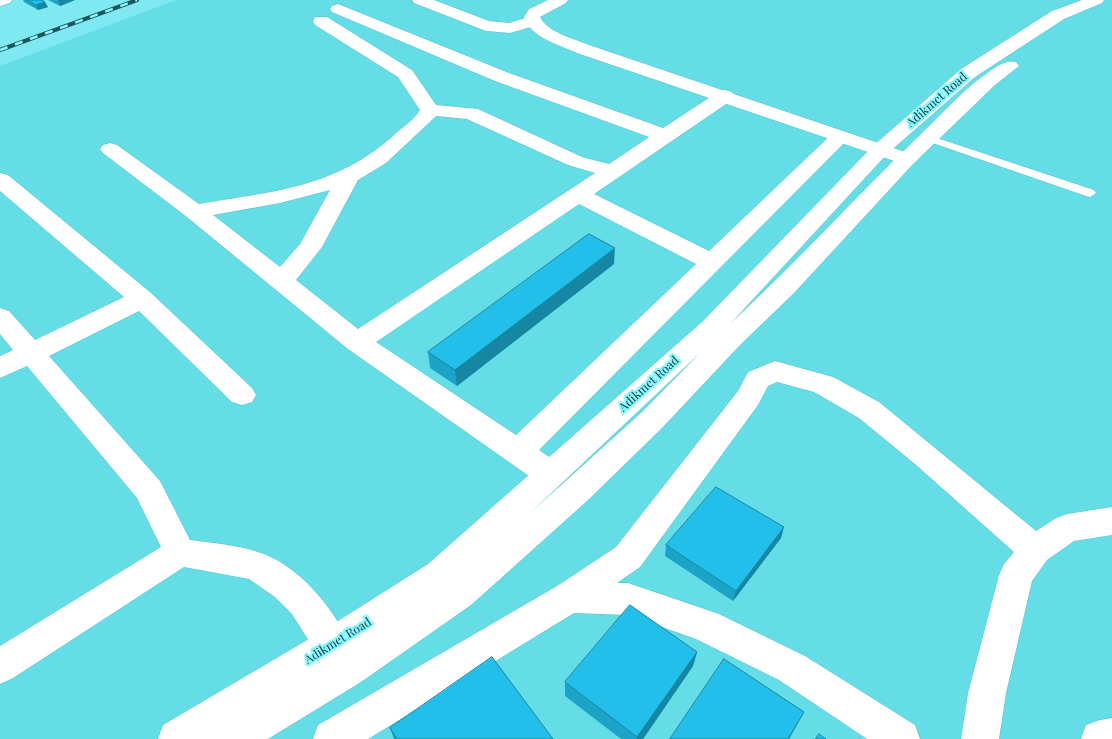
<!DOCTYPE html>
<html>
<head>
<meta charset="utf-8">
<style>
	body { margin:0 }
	canvas { display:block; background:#7ee9f1 }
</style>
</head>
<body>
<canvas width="1112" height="739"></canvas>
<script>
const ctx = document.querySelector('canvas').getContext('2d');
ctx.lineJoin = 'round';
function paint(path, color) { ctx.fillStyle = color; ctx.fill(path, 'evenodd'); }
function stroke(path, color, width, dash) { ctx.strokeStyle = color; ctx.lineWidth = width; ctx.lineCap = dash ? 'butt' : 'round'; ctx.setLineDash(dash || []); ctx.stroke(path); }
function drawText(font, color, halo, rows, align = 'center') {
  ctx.font = font + ' "Playfair Display",serif'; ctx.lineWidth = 4.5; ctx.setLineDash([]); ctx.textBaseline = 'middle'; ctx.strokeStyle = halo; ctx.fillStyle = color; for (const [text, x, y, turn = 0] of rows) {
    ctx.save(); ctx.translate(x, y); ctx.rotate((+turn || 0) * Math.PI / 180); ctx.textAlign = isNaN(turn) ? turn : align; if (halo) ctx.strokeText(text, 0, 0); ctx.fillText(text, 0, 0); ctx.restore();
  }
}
paint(new Path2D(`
	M176,0H1112V739H0V66Z`), '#65dde6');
const lane = new Path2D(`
	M928,135L1094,190L1096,193L1090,197L1086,196L924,140L922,138Z`);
const street = new Path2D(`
	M412,0H434L489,21L509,23L532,16L538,17L540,21L538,25L510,33L486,31L414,3Z
	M338,4L509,73L663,128L718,92L725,90L732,92L735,96L732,100L594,194L709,251L833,133L840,131L847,133L850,137L539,450L561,465L565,474L561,483L550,486L539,483L348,349L187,217L103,153L100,149L103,145L110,143L117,145L199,204C274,191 336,188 395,134C403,127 415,119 420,110L398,77L315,25L313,21L315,17H327L412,70L436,105L478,109L582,157L609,164L649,137L495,81L332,12L330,9L332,6ZM436,116L467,119L568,165L595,173L358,329L296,280L322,247L358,180L386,163ZM330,190L300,244L280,267L213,215L280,203ZM579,204L696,264L516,435L376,342Z
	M0,173L8,175L151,293L252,388L256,395L252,402L242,405L232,402L139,311L49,356L160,481L190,540C213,543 237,545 258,552C298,564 334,608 350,645L345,657L332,662L319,657L292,614L275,597L249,579L184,567L13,678L0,684V646L161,547L137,498L27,366L0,378V356L13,350L0,334V308L9,311L35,340L124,297L0,191Z
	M775,361L833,377L879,402L1036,531L1056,518L1067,514L1112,507V535L1074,541L1047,560L1032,581L1006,693L999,739H961L968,693L999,575L1004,564L1014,552L915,464L859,418L814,392L777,382L768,386L758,405L640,567L617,583H628L719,614L805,656L915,725L920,739H867L779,680L696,639L628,615L574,613L368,739H313L318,725L557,586L616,547L738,391L748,372Z
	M1112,718V739H1081L1086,725L1100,720Z`);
const secondary = new Path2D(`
	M0,0H12L10,3L0,6Z
	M548,0H568L566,3L540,17C548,33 575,39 589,45L914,155L918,159L914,163L907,165L900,163L577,53C558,44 531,38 524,17L529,9Z`);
const primary = new Path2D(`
	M1082,0H1104L1102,3L1064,19L975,77L887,154L731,323C797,262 857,195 922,133C942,114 961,92 983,76C993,69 1004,59 1016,62L1019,66L995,85L914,163L794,293L740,345L662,428L587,501L471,605L361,682L268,739H158L163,725L319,633L428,564L703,321L873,146L961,69L1052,11ZM701,352L642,412L529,514Z`);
stroke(lane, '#53c1c9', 1);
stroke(street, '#53c1c9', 1);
stroke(secondary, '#53c1c9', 1);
stroke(primary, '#53c1c9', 1);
paint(lane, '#fff');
paint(street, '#fff');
paint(secondary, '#fff');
paint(primary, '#fff');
const rail = new Path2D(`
	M0,50L137,0`);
stroke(rail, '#1e565b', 4);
stroke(rail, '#8bf7ff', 2.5, [8]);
paint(new Path2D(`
	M23,0H42L48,7L38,10L24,2Z
	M48,0H75L60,6Z
	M614,264L457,386L430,368L428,352Z
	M781,538L733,601L665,556L666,545Z
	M697,652L693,666L643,739H621L565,696V682Z
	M390,728L553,739H394Z`), '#1ca4c8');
paint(new Path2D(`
	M58,0H75L60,6Z
	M45,2L48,7L38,10L36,5Z
	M615,248L614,264L457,386L455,370Z
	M784,527L781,538L733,601L736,591Z
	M697,652L693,666L643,739H637V737Z
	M804,712L789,739H788Z`), '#1786a3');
const building = new Path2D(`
	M27,0H42L45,2L36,5Z
	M589,234L615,248L455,370L428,352Z
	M716,487L784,527L736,591L666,545Z
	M630,605L697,652L637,737L565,682Z
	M492,657L553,739H397L390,728Z
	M724,659L804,712L788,739H670Z
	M819,734L826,739H816Z`);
paint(building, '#21bfe9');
stroke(building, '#1786a3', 1);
drawText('12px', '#0d3d41', '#8bf7ff', [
	["Adikmet Road",937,100,-41],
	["Adikmet Road",649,384,-42],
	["Adikmet Road",338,641,-32]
]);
</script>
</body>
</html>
